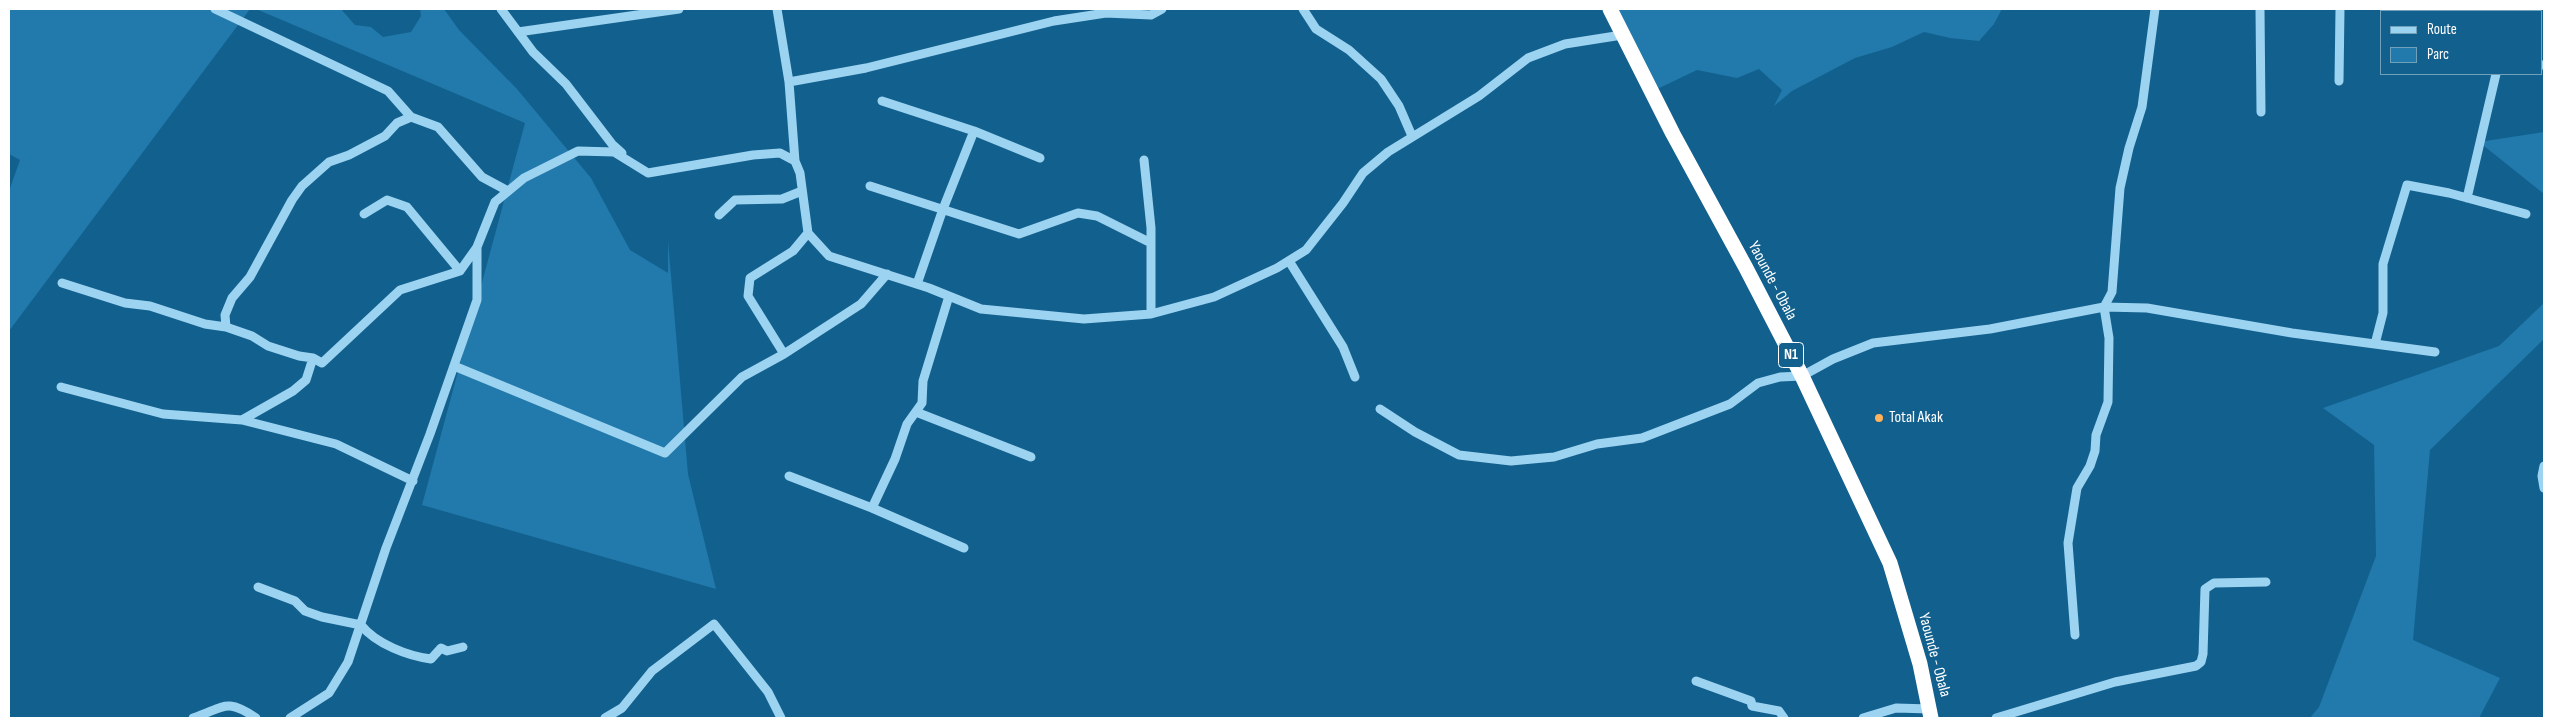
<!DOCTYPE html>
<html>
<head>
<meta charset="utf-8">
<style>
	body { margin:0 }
	#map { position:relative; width:2553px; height:727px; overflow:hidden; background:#12608e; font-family:"Sofia Sans Condensed",sans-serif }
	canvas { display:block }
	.frame { position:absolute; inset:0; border:10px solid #fff; pointer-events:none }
	.legend { position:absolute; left:2380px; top:10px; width:162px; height:65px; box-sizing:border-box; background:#12608e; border:1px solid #71a0bb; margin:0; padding:6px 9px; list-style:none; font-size:15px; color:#fff }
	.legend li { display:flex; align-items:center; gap:10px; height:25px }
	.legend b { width:25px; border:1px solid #71a0bb }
</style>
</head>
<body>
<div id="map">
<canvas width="2553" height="727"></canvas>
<div class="frame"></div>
<ul class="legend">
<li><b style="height:6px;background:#9cd3f1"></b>Route</li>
<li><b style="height:14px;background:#217aab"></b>Parc</li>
</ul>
</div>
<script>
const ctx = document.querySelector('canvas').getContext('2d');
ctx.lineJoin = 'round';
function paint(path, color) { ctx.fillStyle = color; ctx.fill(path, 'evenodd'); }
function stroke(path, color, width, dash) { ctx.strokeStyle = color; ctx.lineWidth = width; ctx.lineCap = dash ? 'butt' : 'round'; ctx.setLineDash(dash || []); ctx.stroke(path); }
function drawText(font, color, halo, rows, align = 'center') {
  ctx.font = font + ' "Sofia Sans Condensed",sans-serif'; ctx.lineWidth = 5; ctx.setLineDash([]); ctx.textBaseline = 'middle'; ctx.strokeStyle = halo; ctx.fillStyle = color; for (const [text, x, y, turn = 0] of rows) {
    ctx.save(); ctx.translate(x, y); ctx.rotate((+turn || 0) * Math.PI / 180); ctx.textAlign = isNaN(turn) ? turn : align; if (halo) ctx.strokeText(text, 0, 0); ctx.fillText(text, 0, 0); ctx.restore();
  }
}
paint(new Path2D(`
	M9,9H250L9,331V191L20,160L9,154Z
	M256,9H341L355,25L371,27L383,37L411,32L421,16L420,9H444L459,30L517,89L591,178L630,250L668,273V241L688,474L716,589L422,505L525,123Z
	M1609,9H2002L1994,24L1979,41L1950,38L1924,32L1892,47L1855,58L1792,91L1774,106L1782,90L1759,69L1737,78L1697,70L1651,92Z
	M2544,132V194L2479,142Z
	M2544,303V339L2430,450L2413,640L2500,678L2479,718H2310L2319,707L2376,556L2374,445L2323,408L2499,346Z`), '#217aab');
stroke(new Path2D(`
	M215,9L388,91L411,117L438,127L482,177L508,191
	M501,9L533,52L566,84L612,144L622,153
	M777,9L789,82L795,161
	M1303,9L1316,29L1349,50L1381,79L1399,106L1412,136
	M2260,9L2261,112
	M2428,9V11
	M2511,11V9
	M518,32L679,9
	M2542,65H2544
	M2339,81L2340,9
	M789,82L866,68L1054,21L1106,13L1151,15L1162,9
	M882,101L974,131L1040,158
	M1144,160L1151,228V314
	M870,186L1019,234L1078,213L1097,216L1151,243
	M2467,198L2496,74
	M364,214L387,200L407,207L460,271
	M719,215L735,200L782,199L802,191
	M1289,261L1343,347L1355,377
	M62,283L125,303L150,306L205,324L226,327L252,336L268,346L299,356L313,358
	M917,284L943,209L974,131
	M226,327L225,315L232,298L250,277L292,200L302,186L329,162L349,155L385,136L397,123L411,117
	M2375,344L2383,313V264L2407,185L2449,193L2526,214
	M784,354L748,296L750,278L793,251L808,233
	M454,366L665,453L742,377L784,354L861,304L887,274
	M61,387L163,414L242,420L293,391L306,380L313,358L322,363L400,290L460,271L477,247L495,202L524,178L578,151L614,152L648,173L753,155L780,153L795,161L800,173L808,233L829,256L929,288L981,309L1084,319L1151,314L1214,297L1277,268L1306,250L1343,203L1363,173L1388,152L1479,96L1528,58L1565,44L1622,35
	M1380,409L1415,432L1459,455L1511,461L1554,457L1597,444L1642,438L1730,404L1758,383L1780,377L1802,376L1833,359L1873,343L1990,329L2104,307L2147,308L2292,333L2435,352
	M916,412L1031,457
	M242,420L336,444L413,481
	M2544,466L2542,476L2544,488
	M789,476L872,508L964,548
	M872,508L895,459L907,424L922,403L923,381L949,296
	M258,587L295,601L305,611L322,617L361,625C376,644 408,656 431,659L441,648L447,651L463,647
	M2075,635L2068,543L2077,488L2090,466L2095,451L2096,435L2108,402L2109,338L2104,307L2112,292L2120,188L2129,148L2142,107L2155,9
	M1696,681L1751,701L1752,706L1779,711L1784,718
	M193,718C224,708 225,697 256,718
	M290,718L329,693L348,662L386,548L430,434L477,300V248
	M605,718L622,708L652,671L714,624L768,692L781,718
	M1863,718L1896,708L1930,709
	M1996,718L2115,682L2196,666L2201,662L2203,654L2205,589L2214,583L2266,582`), '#9cd3f1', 9);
stroke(new Path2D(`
	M1610,9L1673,134L1746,268L1802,376L1890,563L1920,664L1931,718`), '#fff', 15);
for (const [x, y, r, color] of [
	[1879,418,5,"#ffb15c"]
]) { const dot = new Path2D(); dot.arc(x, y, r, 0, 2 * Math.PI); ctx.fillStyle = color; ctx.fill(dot); stroke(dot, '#12608e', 2); }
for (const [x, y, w] of [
	[1791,355,25]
]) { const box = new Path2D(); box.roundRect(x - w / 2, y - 12.5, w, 25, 4); ctx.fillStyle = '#12608e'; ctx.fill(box); stroke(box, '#fff', 1); }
drawText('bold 15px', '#fff', null, [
	["N1",1791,355]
]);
drawText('16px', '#fff', '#12608e', [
	["Yaounde - Obala",1772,281,62],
	["Yaounde - Obala",1934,655,75]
]);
drawText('16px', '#fff', '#12608e', [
	["Total Akak",1889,418]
], 'left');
</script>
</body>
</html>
